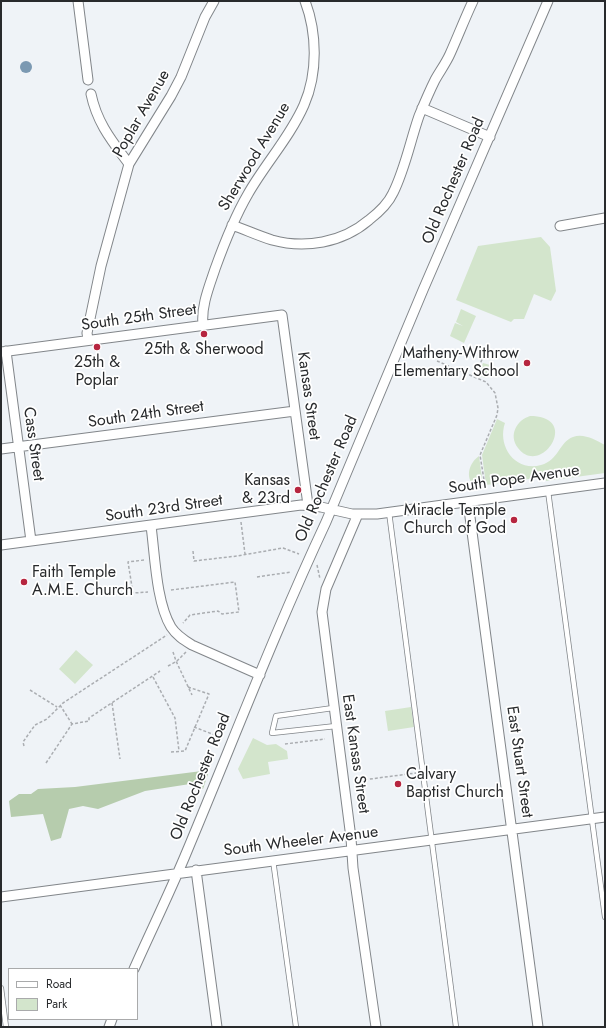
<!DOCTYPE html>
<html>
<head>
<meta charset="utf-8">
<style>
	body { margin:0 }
	#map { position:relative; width:606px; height:1028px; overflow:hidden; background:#eff3f7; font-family:Jost,sans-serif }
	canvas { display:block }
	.frame { position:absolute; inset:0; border:2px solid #282a2c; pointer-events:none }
	.legend { position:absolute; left:8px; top:968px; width:130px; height:52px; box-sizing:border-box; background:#fff; border:1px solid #a9aaab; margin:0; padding:5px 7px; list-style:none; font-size:12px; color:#282a2c }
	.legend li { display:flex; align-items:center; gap:8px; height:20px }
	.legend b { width:20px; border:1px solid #a9aaab }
</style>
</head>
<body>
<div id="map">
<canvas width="606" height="1028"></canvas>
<div class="frame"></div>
<ul class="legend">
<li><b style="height:5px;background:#fff"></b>Road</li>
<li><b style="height:11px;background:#d3e5cc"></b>Park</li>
</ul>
</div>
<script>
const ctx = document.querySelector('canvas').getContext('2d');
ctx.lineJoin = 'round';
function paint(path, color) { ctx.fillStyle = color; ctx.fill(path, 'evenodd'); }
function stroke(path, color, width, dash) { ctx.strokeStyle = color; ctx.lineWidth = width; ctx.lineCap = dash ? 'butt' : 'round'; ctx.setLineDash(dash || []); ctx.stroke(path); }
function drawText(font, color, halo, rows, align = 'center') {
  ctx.font = font + ' Jost,sans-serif'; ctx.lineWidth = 3.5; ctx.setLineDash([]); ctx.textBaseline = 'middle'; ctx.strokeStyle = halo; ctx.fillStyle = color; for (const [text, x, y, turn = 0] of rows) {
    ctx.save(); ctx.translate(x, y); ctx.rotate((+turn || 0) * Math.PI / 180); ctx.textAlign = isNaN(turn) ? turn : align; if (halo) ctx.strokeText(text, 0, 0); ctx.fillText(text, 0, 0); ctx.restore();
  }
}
paint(new Path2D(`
	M541,237L550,247L556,291L551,301L534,294L524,319H514L511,322L456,300L478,246Z
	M461,309L476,316L464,343L450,336L455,323L463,326L456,322Z
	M483,363L490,365L485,378L478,375Z
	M530,416C582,416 541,478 518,448C508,435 517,420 530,416Z
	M497,419L505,423C497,446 515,472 541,465C559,460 559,442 573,437C584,433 595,440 605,445V473L546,481L543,477L486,485L482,455Z
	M479,456L483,485L474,486C465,477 469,463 479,456Z
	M76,650L93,665L75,684L59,669Z
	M411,707L414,727L388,731L385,711Z
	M253,738L267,745L276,744L287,751L288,759L268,762L270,774L243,779L238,769Z`), '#d3e5cc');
paint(new Path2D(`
	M202,771L208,774L203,789L190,784L145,791L98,809L83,806L69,809L61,838L51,841L43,814L11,817L9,801L19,794H31L38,789L75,787Z`), '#b6ccad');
paint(new Path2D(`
	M20 67a6 6 0 1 1 12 0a6 6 0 1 1-12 0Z`), '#7b99b2');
const service = new Path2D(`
	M548,491L605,917
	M389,512L456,1027
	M333,708L276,716L272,733L336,726
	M273,860L296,1027
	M1,988L6,1027`);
const minor = new Path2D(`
	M78,1L88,80
	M91,94C97,123 112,141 129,164
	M422,108L490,137
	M232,225C246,230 259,236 272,240C305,249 342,243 369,220C378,213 388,204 393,193C405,169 410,142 419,116C424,104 429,92 435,80C440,71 446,63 450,54C458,36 465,18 473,1
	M560,226L605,218
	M203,325C201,306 209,287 215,269C224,244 234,218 248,194C265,164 290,137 304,105C318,73 317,33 305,1
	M88,340L87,333L101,266L129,164L171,96L181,77L205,17L214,1
	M6,351L31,541
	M1,352L282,315L308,505
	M1,449L295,411
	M468,502L538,1027
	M358,514L326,589L322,612L351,838L353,868L376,1027
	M151,526C155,555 156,602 171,627C176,635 184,640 192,645L260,675
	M1,545L301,505L321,507L352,514H377L605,483
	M196,870L217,1027
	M1,897L605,817
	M134,969C151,931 169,894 185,856C232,744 275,631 326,522L423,290L548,1
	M109,1027L112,1019`);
stroke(service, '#82868a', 6);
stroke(minor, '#82868a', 11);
stroke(new Path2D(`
	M437,361L486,382L495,393L498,408L497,415L480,455L485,486
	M475,376L483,357
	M241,522L245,554
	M193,551L194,561L237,556L283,548L299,554
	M144,560L128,562L133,593L148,592
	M317,565L320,579
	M257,577L291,572
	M171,590L235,582L239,612L222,614L218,611L190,615L183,623
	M173,652L176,661L192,695
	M168,666L177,661L187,651
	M153,677L175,718L179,751
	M30,690L57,707
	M112,703L120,759
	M60,705L72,724
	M194,727L220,737
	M285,744L325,739
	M24,746L23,742L35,725L47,719L63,703L167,635
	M171,752L185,751L209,694L188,687
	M46,763L72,724L89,721V718L160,671
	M355,781L416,773`), '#aaadb1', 1.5, [3, 2]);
stroke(service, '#fff', 4.5);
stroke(minor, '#fff', 9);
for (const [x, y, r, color] of [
	[204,334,4,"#b6253f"],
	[97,347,4,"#b6253f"],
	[527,363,4,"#b6253f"],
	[298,490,4,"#b6253f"],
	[514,520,4,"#b6253f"],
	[24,582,4,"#b6253f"],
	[398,784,4,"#b6253f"]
]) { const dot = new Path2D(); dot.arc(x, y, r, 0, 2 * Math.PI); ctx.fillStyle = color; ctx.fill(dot); stroke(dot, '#fff', 1.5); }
drawText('16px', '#282a2c', '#fff', [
	["Poplar Avenue",142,114,-60],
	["Sherwood Avenue",255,157,-59],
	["Old Rochester Road",454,181,-67],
	["South 25th Street",139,318,-8],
	["Kansas Street",308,396,82],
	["South 24th Street",146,415,-8],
	["Cass Street",33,444,82],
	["Old Rochester Road",327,479,-67],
	["South Pope Avenue",514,480,-8],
	["South 23rd Street",164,509,-8],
	["East Kansas Street",355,754,82],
	["East Stuart Street",519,762,82],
	["Old Rochester Road",201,777,-68],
	["South Wheeler Avenue",301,842,-7]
]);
drawText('16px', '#282a2c', '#fff', [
	["25th & Sherwood",204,350,"center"],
	["Matheny-Withrow",519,354],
	["Elementary School",519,372],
	["25th &",97,363,"center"],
	["Poplar",97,381,"center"],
	["Kansas",290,481],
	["& 23rd",290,499],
	["Miracle Temple",506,511],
	["Church of God",506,529],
	["Faith Temple",32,573,"left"],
	["A.M.E. Church",32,591,"left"],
	["Calvary",406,775,"left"],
	["Baptist Church",406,793,"left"]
], 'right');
</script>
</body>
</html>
